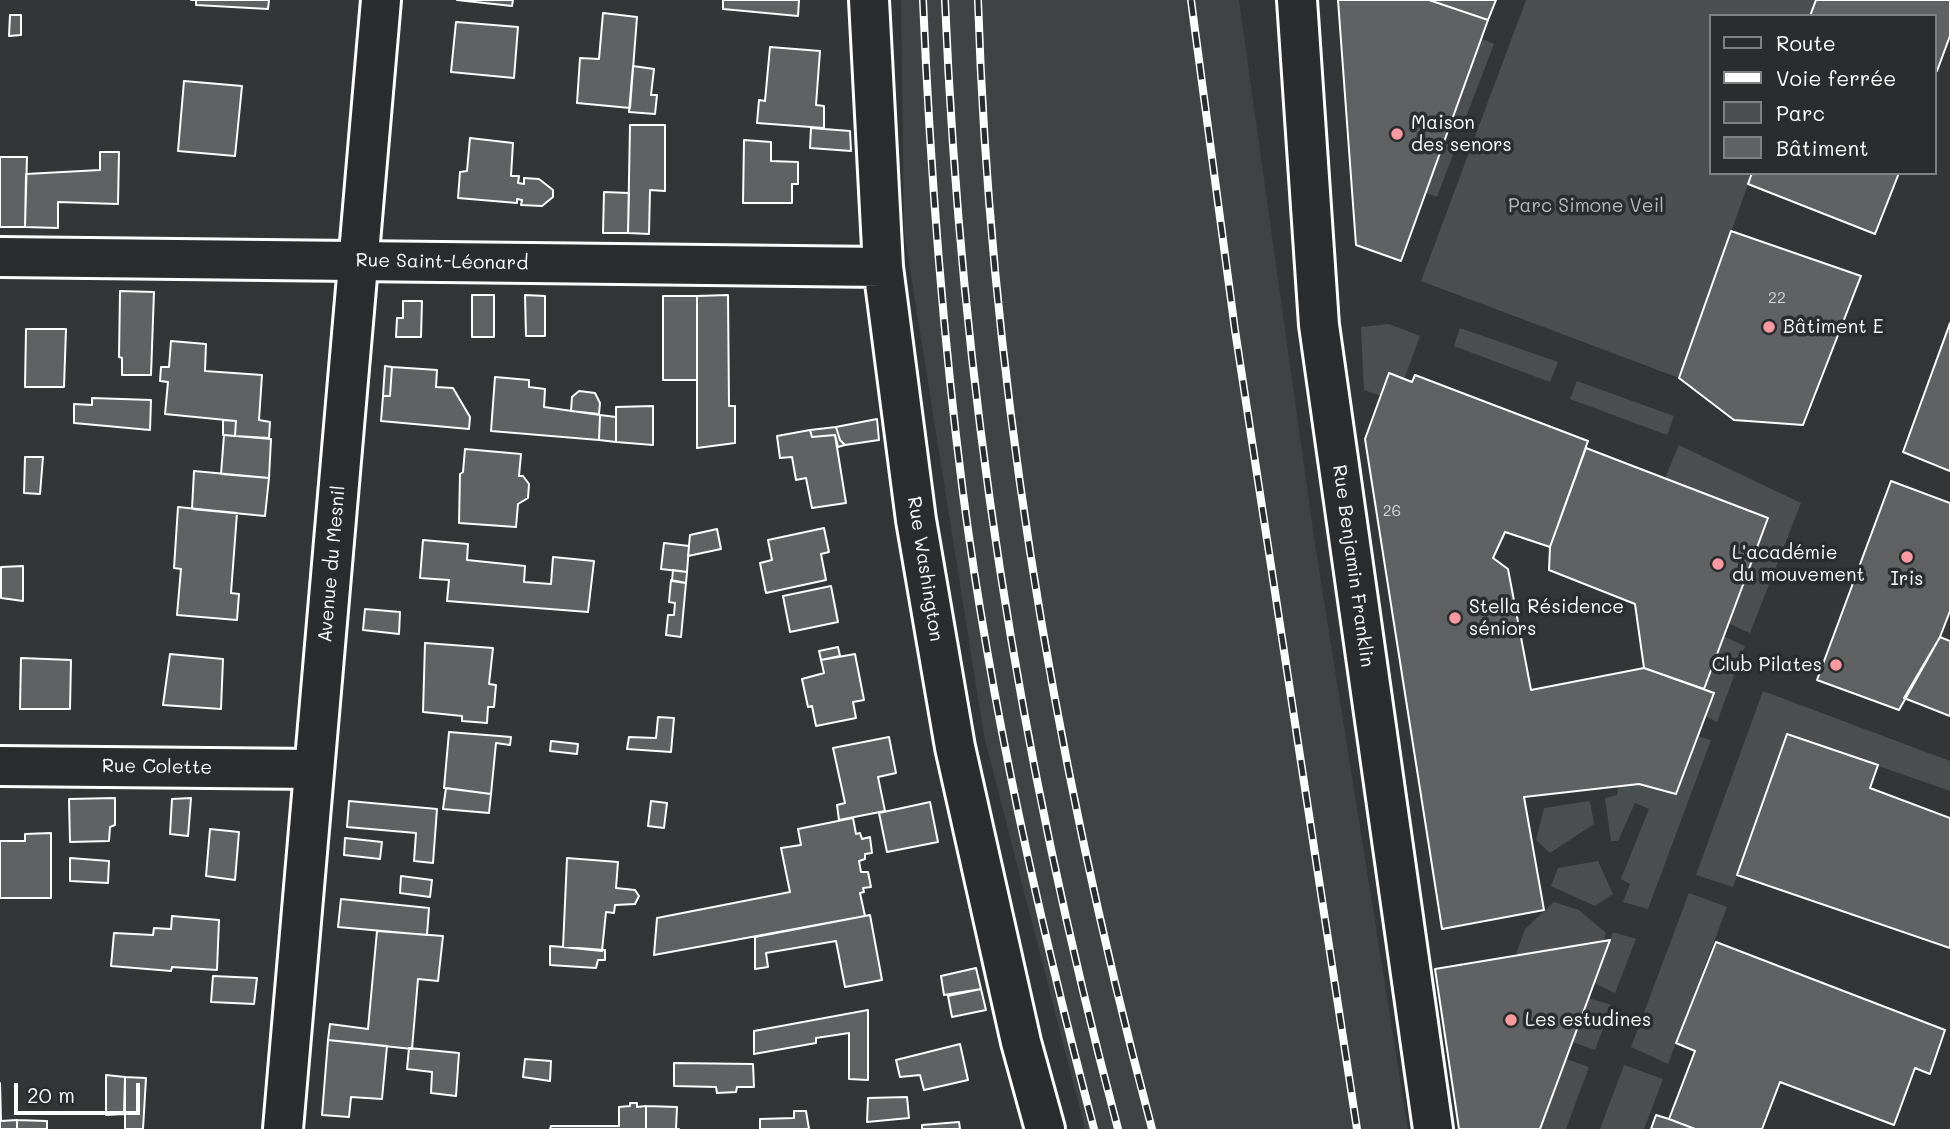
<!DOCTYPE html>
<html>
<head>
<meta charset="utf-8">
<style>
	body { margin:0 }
	#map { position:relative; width:1950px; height:1129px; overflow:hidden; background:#333536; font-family:Mali,sans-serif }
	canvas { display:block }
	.legend { position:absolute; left:1709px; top:14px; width:228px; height:161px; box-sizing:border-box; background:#2a2d2e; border:2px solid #7f8182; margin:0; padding:9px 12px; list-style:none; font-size:21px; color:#fff }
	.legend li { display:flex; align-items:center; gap:14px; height:35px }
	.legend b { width:35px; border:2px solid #7f8182 }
	.scale { position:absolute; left:14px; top:1083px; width:126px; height:32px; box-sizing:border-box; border:4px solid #fff; border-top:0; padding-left:9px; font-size:21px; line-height:24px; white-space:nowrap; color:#fff; -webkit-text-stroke:5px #2a2d2e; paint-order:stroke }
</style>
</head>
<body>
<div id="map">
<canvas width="1950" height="1129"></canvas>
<ul class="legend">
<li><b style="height:9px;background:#2a2d2e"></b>Route</li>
<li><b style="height:9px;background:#fff"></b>Voie ferrée</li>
<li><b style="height:19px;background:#4c4f50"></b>Parc</li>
<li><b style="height:19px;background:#5f6162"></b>Bâtiment</li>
</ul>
<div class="scale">20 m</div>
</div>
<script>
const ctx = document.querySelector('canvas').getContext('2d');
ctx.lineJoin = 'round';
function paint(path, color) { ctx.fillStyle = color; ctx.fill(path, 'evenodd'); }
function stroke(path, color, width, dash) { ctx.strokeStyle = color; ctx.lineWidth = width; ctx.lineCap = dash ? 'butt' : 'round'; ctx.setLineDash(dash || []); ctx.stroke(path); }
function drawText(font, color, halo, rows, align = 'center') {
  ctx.font = font + ' Mali,sans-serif'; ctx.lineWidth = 7; ctx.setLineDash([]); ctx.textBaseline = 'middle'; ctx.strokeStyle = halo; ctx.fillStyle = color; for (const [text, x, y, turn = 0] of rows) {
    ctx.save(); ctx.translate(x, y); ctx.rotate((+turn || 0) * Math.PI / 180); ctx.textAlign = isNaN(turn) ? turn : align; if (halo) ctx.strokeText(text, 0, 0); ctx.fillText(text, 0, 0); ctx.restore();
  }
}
paint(new Path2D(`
	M901,0H1239L1315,544L1408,1129H1085L984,736L904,231Z`), '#404243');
paint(new Path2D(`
	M1526,0H1816L1810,16H1710V173H1752L1679,378L1421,281Z
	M1482,39L1494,44L1461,130L1450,126Z
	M1444,143L1456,147L1437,197L1426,193Z
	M1389,324L1420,336L1404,379L1381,396L1364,390L1361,327Z
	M1460,328L1558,362L1550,382L1454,346Z
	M1577,381L1674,416L1667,435L1570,399Z
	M1679,445L1801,503L1750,633L1728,623L1768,518L1665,478Z
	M1723,636L1745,646L1717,722L1705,716L1714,693L1704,689Z
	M1763,691L1950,761V791L1787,734L1733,887L1696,875Z
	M1698,736L1711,740L1648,909L1623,902L1630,884L1621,879L1649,809L1635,803L1618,841H1611L1605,798L1617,795L1618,787L1639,784L1676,794Z
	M1590,801L1594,824L1550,853L1536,840L1544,808Z
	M1598,861L1613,894L1595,906L1551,886L1558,868Z
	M1689,893L1727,907L1668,1064L1631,1047Z
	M1554,902L1579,910L1606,933L1603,942L1516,955L1525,929Z
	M1613,932L1636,939L1615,993L1594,983Z
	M1588,998L1612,1005L1595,1050L1572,1042Z
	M1566,1059L1589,1067L1566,1129H1540Z
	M1624,1065L1663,1079L1644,1129H1600Z`), '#4c4f50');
const building = new Path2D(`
	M191,0H269L268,9L196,5V0Z
	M457,0H513L512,6Z
	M723,0H799L798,16L723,9Z
	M1338,0H1429L1488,20L1401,261L1356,245Z
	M1429,0H1496L1488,20Z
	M1816,0H1950V36L1937,71L1934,70V16H1810Z
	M603,13L637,17L630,108L577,103L580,58L599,59Z
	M10,15H21V35L9,36Z
	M456,22L518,27L514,78L451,72Z
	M770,47L820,51L816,105L824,106V128L757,123L759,100L765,101Z
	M633,66L654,69L651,95H657L655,114L629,112Z
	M184,81L242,86L235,156L178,151Z
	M630,125H665V191L650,190L649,234L628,233Z
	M811,128L850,131L851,151L810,148Z
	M470,138L513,143L511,176H519L518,183L524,184V178L539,179L553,190V197L542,206L521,205L522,200L517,199V203L458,198L460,172L467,171Z
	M744,140L771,142V161L798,162V184H792V203H743Z
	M100,152H119L118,204L58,202V228L25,227L26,174L100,170Z
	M0,157H27L25,227H0Z
	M1752,173H1899L1875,234L1748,184Z
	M604,192L629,193L628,233H603Z
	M1731,231L1861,276L1803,425L1734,420L1679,378Z
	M120,291L154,292L151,375H122V358L119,357Z
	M472,295H494V337H472Z
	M525,295L545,296V336H526Z
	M728,295L729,406H735V443L697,448V296Z
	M663,296H697V380H663Z
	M403,301H422L421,337H396L397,318H403Z
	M1950,323V471L1903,452Z
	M26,329H66L64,387H25Z
	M171,341L206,344L205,371L262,375L259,420L270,422L269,438L235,436L236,421L165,414L168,382L160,381L161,367H169Z
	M385,366L392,367L390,396H383Z
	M392,367L437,370L436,387L453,388L470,417L469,429L381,421L383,396H390Z
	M1389,373L1412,382L1415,375L1588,441L1550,547L1505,532L1493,558L1508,569L1531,690L1644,668L1714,693L1676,794L1639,784L1524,797L1544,910L1442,929L1365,439Z
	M495,377L529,380V387L545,389L544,407L600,415L599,440L491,431Z
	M579,391L595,393L600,403L599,414L571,411L572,397Z
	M92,398L151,400L150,430L74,423V404L92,405Z
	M653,406V445L616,442V407Z
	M600,415L616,417V442L599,440Z
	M877,419L879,440L845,445L840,440L836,427Z
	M223,420L236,421L235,436L223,435Z
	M836,427L840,440L845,445L838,447L835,435L812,437L810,430Z
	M810,430L812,437L835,435L846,503L812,508L806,478L796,480L792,457L780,458L777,436Z
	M224,435L271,439L269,478L221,474Z
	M1586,448L1768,518L1704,689L1644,668L1635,604L1549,570L1550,547Z
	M465,449L521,454L519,476H523L529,484L528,498L518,504L516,527L459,523L460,474L463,472Z
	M25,457H43L40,494L24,493Z
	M194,471L269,478L265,516L192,509Z
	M1891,481L1950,503V611L1940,637L1899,710L1817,680Z
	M178,507L237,513L231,593L239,594L237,620L177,615L181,569L174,568Z
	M824,528L829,552L821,554L826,580L766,593L760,563L772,560L768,540Z
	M717,529L721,549L688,556L690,535Z
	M423,540L468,544L467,560L525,566L524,582L551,584L553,557L594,561L588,612L447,601L449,580L420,578Z
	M664,543L689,546L687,572L661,569Z
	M23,566V601L1,598V567Z
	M673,570L687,572L686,583L672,581Z
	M671,580L686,583L681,637L666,635L668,615H674L675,603L669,602Z
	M831,586L838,622L790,632L783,596Z
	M365,609L400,612L399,634L363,630Z
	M1940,637L1950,641V716L1904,698Z
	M425,643L493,648L489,684L496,685L494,707H488L487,723L462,721V716L423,712Z
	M838,647L840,656L821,660L819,651Z
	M170,654L223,659L221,709L163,705Z
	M855,654L864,700L853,702L856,718L816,726L812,706L808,707L802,679L824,673L821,660Z
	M21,658L71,660L70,709H20Z
	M658,717L674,718L671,752L627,749L629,737L656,738Z
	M449,732L511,737L510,745L496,743L491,794L444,788Z
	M1787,734L1878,765L1870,788L1950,818V948L1737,875Z
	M889,737L896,773L878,777L885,811L839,820L837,805L845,803L833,748Z
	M551,741L578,744L577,754L550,751Z
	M446,788L491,794L489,813L443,809Z
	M115,798V825L110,827L109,841L70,842L69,799Z
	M191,798L188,836L170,834L172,799Z
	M349,801L437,809L433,863L414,861L416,833L347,827Z
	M651,801L667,803L664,828L648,826Z
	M930,802L938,842L887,852L879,813Z
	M853,818L856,834L860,833L862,839L870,837L872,853L865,854V859L859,861L861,872H868L871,887L863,888L864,892L860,893L865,916L654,955L657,918L790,892L781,848L801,845L798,829Z
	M210,829L239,832L235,880L206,876Z
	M51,833V898H0V841H25V834Z
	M345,838L382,842L380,859L344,855Z
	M70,858L109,861L108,883L70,881Z
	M567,858L618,862L616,888L635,890L639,896L635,904L615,905L614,913L606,912L602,951L563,947Z
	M401,876L432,880L430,897L400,893Z
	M341,899L429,908L427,935L338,927Z
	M870,915L882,980L845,987L836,941L766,953L768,967L755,969V937Z
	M172,916L219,920L217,970L172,967L171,971L111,966L114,933L153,935L154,928L171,929Z
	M377,931L443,936L438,981L418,979L412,1049L328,1040L330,1024L368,1029Z
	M1610,940L1540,1129H1459L1435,969Z
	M1716,942L1945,1030L1930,1074L1915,1068L1894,1125L1780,1082L1762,1129H1695L1669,1119L1695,1051L1676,1043Z
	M550,946L605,950V960H598L596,968L550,965Z
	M976,968L981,989L944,995L941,976Z
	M213,976L257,978L254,1004L211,1002Z
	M981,989L986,1010L952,1017L948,996Z
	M868,1010V1080L849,1079V1033L816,1038V1043L754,1054V1031Z
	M328,1040L387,1046L382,1099L351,1097L349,1117L322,1115Z
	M960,1044L968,1080L924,1090L920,1075L900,1077L896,1060Z
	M409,1048L459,1053L456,1096L431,1093L432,1072L407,1069Z
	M525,1059L551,1061L550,1081L523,1077Z
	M674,1063L753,1064L754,1087H737L736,1092L717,1093L716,1087L674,1086Z
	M106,1075L125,1077L124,1114L106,1115Z
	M125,1077L146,1078L143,1129H125Z
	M0,1083L1,1121L17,1120V1129H0Z
	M907,1097L909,1118L867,1122L868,1098Z
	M630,1103H637V1107L646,1106V1129H550L551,1126H619V1107L630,1106Z
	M646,1106L677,1107L676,1129H679H646Z
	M794,1111H806L809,1129H760V1119L794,1118Z
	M1656,1115L1669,1119L1695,1129H1651Z
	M17,1120L47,1121V1129H17Z
	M959,1122L960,1129H922V1125Z`);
paint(building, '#5f6162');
stroke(building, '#fff', 2);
const minor = new Path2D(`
	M869,0L883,267L916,520L955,747L1021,1042L1045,1129
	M1297,0L1319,325L1433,1129
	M0,257L883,267
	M0,766L314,769`);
const tertiary = new Path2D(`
	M283,1129L381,0`);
stroke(minor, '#fff', 44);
stroke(tertiary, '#fff', 44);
stroke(minor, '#2a2d2e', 38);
stroke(tertiary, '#2a2d2e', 38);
const rail = new Path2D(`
	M923,0C930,165 942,329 963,493C991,707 1039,920 1094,1129
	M945,0C961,388 1018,754 1118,1129
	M978,0C990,382 1054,760 1152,1129
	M1191,0L1235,330L1357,1129`);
stroke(rail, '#fff', 8);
stroke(rail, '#2a2d2e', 5, [16]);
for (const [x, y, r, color] of [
	[1397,134,7,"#ff9aa2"],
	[1769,327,7,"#ff9aa2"],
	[1907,557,7,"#ff9aa2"],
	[1718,564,7,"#ff9aa2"],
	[1455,618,7,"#ff9aa2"],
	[1836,665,7,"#ff9aa2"],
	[1511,1020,7,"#ff9aa2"]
]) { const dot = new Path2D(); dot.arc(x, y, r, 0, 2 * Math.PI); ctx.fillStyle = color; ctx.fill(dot); stroke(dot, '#2a2d2e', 2.5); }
drawText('16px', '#d7d8d8', null, [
	["22",1777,298],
	["26",1392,511]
]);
drawText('19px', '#fff', '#2a2d2e', [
	["Maison",1411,123],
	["des senors",1411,145],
	["Bâtiment E",1783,327],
	["L'académie",1732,553],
	["du mouvement",1732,575],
	["Iris",1907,579,"center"],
	["Stella Résidence",1469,607],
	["séniors",1469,629],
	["Club Pilates",1822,665,"right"],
	["Les estudines",1525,1020]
], 'left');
drawText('19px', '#b7b9b9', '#2a2d2e', [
	["Parc Simone Veil",1586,206]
]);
drawText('19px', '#fff', '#2a2d2e', [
	["Rue Saint-Léonard",442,262,1],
	["Avenue du Mesnil",332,564,-85],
	["Rue Benjamin Franklin",1353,566,82],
	["Rue Washington",925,569,81],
	["Rue Colette",157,767,1]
]);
</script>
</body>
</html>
